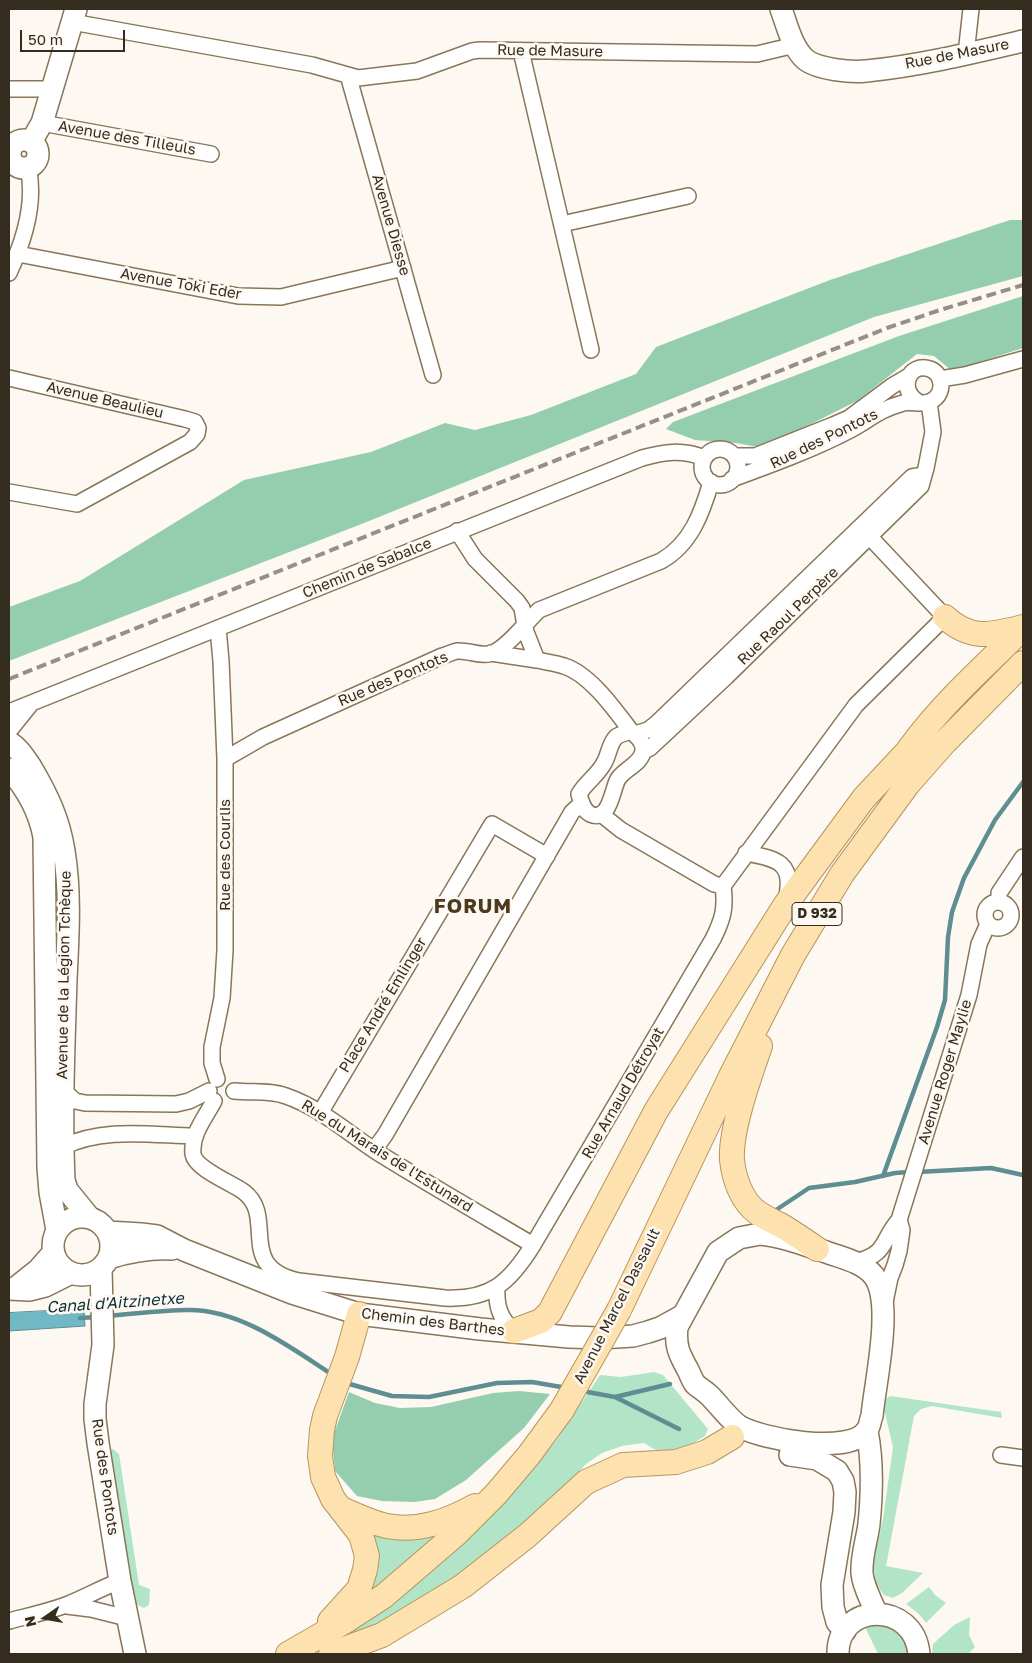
<!DOCTYPE html>
<html>
<head>
<meta charset="utf-8">
<style>
	body { margin:0 }
	#map { position:relative; width:1032px; height:1663px; overflow:hidden; background:#fdf8f2; font-family:"Golos Text",sans-serif }
	canvas { display:block }
	.frame { position:absolute; inset:0; border:10px solid #342c1f; pointer-events:none }
	.north { position:absolute; left:20px; top:1593px; width:50px; height:50px; -webkit-text-stroke:4px #fdf8f2; paint-order:stroke; rotate:257deg; font-size:14px; font-weight:700; line-height:20px; text-align:center; color:#342c1f }
	.north::after { content:''; display:block; margin:auto; width:18px; height:22px; background:#342c1f; clip-path:polygon(50% 0,100% 100%,50% 72%,0 100%) }
	.scale { position:absolute; left:20px; top:30px; width:105px; height:22px; box-sizing:border-box; border:2px solid #342c1f; border-top:0; padding-left:6px; font-size:15px; line-height:18px; white-space:nowrap; color:#342c1f; -webkit-text-stroke:4px #fdf8f2; paint-order:stroke }
</style>
</head>
<body>
<div id="map">
<canvas width="1032" height="1663"></canvas>
<div class="frame"></div>
<div class="north">N</div>
<div class="scale">50 m</div>
</div>
<script>
const ctx = document.querySelector('canvas').getContext('2d');
ctx.lineJoin = 'round';
function paint(path, color) { ctx.fillStyle = color; ctx.fill(path, 'evenodd'); }
function stroke(path, color, width, dash) { ctx.strokeStyle = color; ctx.lineWidth = width; ctx.lineCap = dash ? 'butt' : 'round'; ctx.setLineDash(dash || []); ctx.stroke(path); }
function drawText(font, color, halo, rows, align = 'center') {
  ctx.font = font + ' "Golos Text",sans-serif'; ctx.lineWidth = 5; ctx.setLineDash([]); ctx.textBaseline = 'middle'; ctx.strokeStyle = halo; ctx.fillStyle = color; for (const [text, x, y, turn = 0] of rows) {
    ctx.save(); ctx.translate(x, y); ctx.rotate((+turn || 0) * Math.PI / 180); ctx.textAlign = isNaN(turn) ? turn : align; if (halo) ctx.strokeText(text, 0, 0); ctx.fillText(text, 0, 0); ctx.restore();
  }
}
paint(new Path2D(`
	M654,1372L663,1375L708,1429L705,1436L687,1447L666,1452L654,1449L644,1443L622,1446L602,1453L586,1464L565,1488L487,1556L411,1610L325,1652L313,1654L372,1618L487,1518L556,1441L600,1375L621,1377Z
	M890,1396L1001,1412L1002,1418L932,1406L921,1409L914,1416L886,1566L923,1573L902,1593L893,1598L884,1595L880,1590L876,1583L873,1563L883,1519L893,1447L884,1409L886,1399Z
	M113,1449L119,1454L139,1585L150,1589L149,1605L144,1608L134,1603L109,1451Z
	M365,1527H450L373,1591L362,1594Z
	M929,1587L935,1595L946,1603L926,1623L919,1614L906,1604Z
	M970,1617L969,1635L975,1647L968,1654H932L933,1644L954,1625Z
	M886,1623L902,1635L909,1654H878L865,1627Z`), '#b2e5c8');
paint(new Path2D(`
	M1010,220H1023V276L874,317L364,523L9,661V607L80,581L244,480L371,452L445,423L475,430L531,415L636,374L656,347L830,280Z
	M1023,296V348L952,371L934,356L917,354L857,401L763,448L736,443L695,440L666,429L673,422L899,336Z
	M519,1391L550,1394L524,1428L466,1480L435,1499L415,1502L382,1501L357,1496L335,1471L332,1439L349,1392L375,1403L400,1408L431,1407L493,1393Z`), '#95ceaf');
const water = new Path2D(`
	M84,1309L85,1326L9,1331V1313Z`);
paint(water, '#70b8c3');
stroke(water, '#5e8e92', 1);
stroke(new Path2D(`
	M918,1172L991,1168L1023,1175
	M883,1176L937,1027L945,1000L948,937L952,912L964,878L995,820L1023,782
	M773,1212L809,1188L855,1182L895,1173L910,1172
	M107,1316C134,1314 161,1310 188,1310C240,1309 291,1348 333,1375
	M80,1318L97,1317
	M346,1383L392,1396L429,1397L497,1383L532,1382L567,1388
	M582,1391L615,1397L670,1384
	M615,1397L679,1429`), '#5e8e92', 4.5);
const street = new Path2D(`
	M72,22L312,65L358,78L417,71L472,51L480,50L757,54L795,45
	M521,51L591,350
	M966,54L971,9
	M348,75L433,375
	M9,89H52
	M42,123L211,154
	M562,224L688,196
	M18,254L238,296L281,297L403,268
	M9,273C24,241 36,202 28,167
	M9,378L185,419L195,422L198,428L197,434L190,442L77,504L9,492
	M940,379L965,375L1023,359
	M702 467a18 18 0 1 1 36 0a18 18 0 1 1-36 0Z
	M734,456H755L833,425L849,418L892,386L909,376
	M732,479C773,464 814,449 852,429C862,424 872,416 882,411C888,408 896,405 903,403C913,401 925,406 933,400C945,392 943,374 930,369C909,362 898,389 917,401
	M457,531L475,559L517,601L522,608L526,632L537,660C546,662 556,663 564,666C590,674 615,710 631,731
	M491,653L537,660
	M9,712L642,458C664,452 682,449 704,458
	M9,731L30,705
	M631,731C637,736 644,742 643,750C643,763 624,769 618,779C612,789 610,823 590,814C583,810 581,802 579,794C586,782 598,775 604,763C609,755 609,744 616,737C620,734 626,733 631,731Z
	M635,734L648,730L657,723L912,477L924,475
	M644,751L650,748L726,677L921,486L926,468L933,432L929,402
	M225,759L263,737L442,656C447,655 452,652 457,651C468,650 478,656 489,654C505,651 526,622 539,610L661,561C691,544 702,513 711,482
	M601,814L621,830L714,884L723,886
	M746,853C778,859 795,863 786,900
	M999,902V893L1023,857
	M985 915a13 13 0 1 1 26 0a13 13 0 1 1-26 0Z
	M217,1079L212,1063V1047L222,998L225,950V759L221,661L218,628
	M62,1089L75,1101L85,1103L176,1104L189,1101L209,1091
	M234,1091C251,1093 270,1090 286,1096C321,1108 349,1134 380,1154C430,1185 482,1215 533,1245
	M214,1101C205,1118 191,1134 193,1154C195,1169 232,1183 244,1192C277,1217 235,1267 299,1281L445,1298C491,1300 510,1282 533,1245L713,939C723,919 726,908 723,886L856,705L945,617L869,536
	M320,1113L492,824L547,856
	M63,1147C102,1127 151,1135 194,1136
	M374,1150L385,1135L572,812L581,804
	M855,1262C888,1254 880,1242 899,1220L969,995L979,944L988,924
	M497,1288C496,1306 500,1319 514,1331
	M885,1302L890,1278L895,1265L899,1251L902,1230L899,1220
	M1001,1455L1023,1458
	M67,1606L91,1609L127,1618
	M9,1621C28,1616 47,1612 66,1605C84,1598 101,1588 120,1581`);
const secondary = new Path2D(`
	M781,9C787,25 792,48 806,60C818,69 851,73 866,71C918,66 972,53 1023,41
	M10 154a14 14 0 1 1 28 0a14 14 0 1 1-28 0Z
	M31,142L42,123L76,9
	M9,742C19,748 24,757 31,767C47,794 59,819 64,851C71,893 68,937 66,979C64,1046 61,1113 64,1180L67,1190L89,1217
	M9,769C27,789 39,810 44,837L48,1167L50,1192L57,1230
	M53 1246a29 29 0 1 1 58 0a29 29 0 1 1-58 0Z
	M108,1232L141,1234L157,1236L184,1250L292,1293L359,1314L480,1329L569,1337L600,1338L633,1336L648,1332L660,1328L682,1316
	M760,1234C783,1236 805,1245 826,1252C842,1258 863,1262 874,1276C894,1303 875,1382 872,1416C870,1420 870,1427 867,1430C851,1456 760,1439 739,1426C727,1417 720,1406 710,1396C705,1391 699,1388 695,1384C692,1380 690,1374 688,1370C679,1354 675,1346 677,1327L718,1252L739,1238Z
	M109,1258C131,1251 149,1248 172,1249
	M101,1269L103,1345L95,1404V1419L98,1443L120,1581L135,1654
	M9,1289L29,1290L45,1286L71,1273
	M14,1289L38,1270L53,1253
	M867,1431C873,1461 872,1494 869,1524C867,1540 861,1556 862,1573C863,1587 872,1601 876,1613
	M790,1455L817,1459L837,1471L843,1481L845,1492L844,1512L832,1585L833,1607L837,1622L845,1631
	M838,1654C837,1602 914,1600 919,1654`);
const primary = new Path2D(`
	M945,617C971,641 991,635 1023,627
	M899,764C932,712 980,671 1023,628
	M760,1046C750,1075 730,1130 732,1160C734,1179 742,1202 758,1213C766,1218 774,1222 782,1226C794,1233 805,1241 817,1249
	M619,1310L731,1076L793,955L842,874L908,784L945,742L1023,663
	M514,1331L541,1321L550,1312L656,1111L786,904L864,798L908,751
	M344,1510C358,1516 372,1523 387,1526C419,1532 448,1521 475,1506
	M330,1621L359,1589L365,1570L367,1556L361,1535L333,1499L323,1477L320,1456L322,1430L325,1416L347,1357L359,1314
	M288,1654L347,1620L384,1596L455,1535L496,1494L529,1455L562,1410
	M331,1654L382,1635L463,1586L528,1535L586,1482L623,1465L676,1462L707,1452L732,1437`);
stroke(street, '#897658', 18);
stroke(secondary, '#897658', 24);
stroke(primary, '#b6955b', 26);
stroke(street, '#fff', 15);
stroke(secondary, '#fff', 21);
stroke(primary, '#fde2b0', 24);
stroke(new Path2D(`
	M9,679L887,328L940,310L1023,285`), '#968f86', 4, [10, 5]);
const primaryBridge = new Path2D(`
	M562,1410L619,1310`);
stroke(primaryBridge, '#b6955b', 26, []);
stroke(primaryBridge, '#fde2b0', 24);
for (const [x, y, w] of [
	[817,914,50]
]) { const box = new Path2D(); box.roundRect(x - w / 2, y - 11.5, w, 23, 4); ctx.fillStyle = '#fdf8f2'; ctx.fill(box); stroke(box, '#342c1f', 1); }
drawText('bold 14px', '#342c1f', null, [
	["D 932",817,914]
]);
drawText('15px', '#342c1f', '#fdf8f2', [
	["Rue de Masure",550,51,1],
	["Rue de Masure",957,54,-11],
	["Avenue des Tilleuls",127,138,10],
	["Avenue Diesse",391,225,74],
	["Avenue Toki Eder",181,284,10],
	["Avenue Beaulieu",105,400,13],
	["Rue des Pontots",824,439,-26],
	["Chemin de Sabalce",367,568,-22],
	["Rue Raoul Perpère",788,616,-44],
	["Rue des Pontots",393,679,-23],
	["Rue des Courlis",225,855,-90],
	["Avenue de la Légion Tchèque",64,975,-89],
	["Place André Emlinger",383,1005,-59],
	["Avenue Roger Maylie",945,1072,-73],
	["Rue Arnaud Détroyat",623,1093,-60],
	["Rue du Marais de l'Estunard",387,1156,32],
	["Avenue Marcel Dassault",617,1306,-63],
	["Chemin des Barthes",433,1322,7],
	["Rue des Pontots",105,1477,82]
]);
drawText('italic 16px', '#0f3339', '#fdf8f2', [
	["Canal d'Aitzinetxe",115,1303,-4]
]);
ctx.letterSpacing = '1px';
drawText('bold 20px', '#4b3a1e', '#fdf8f2', [
	["FORUM",473,907]
]);
ctx.letterSpacing = '0px';
</script>
</body>
</html>
